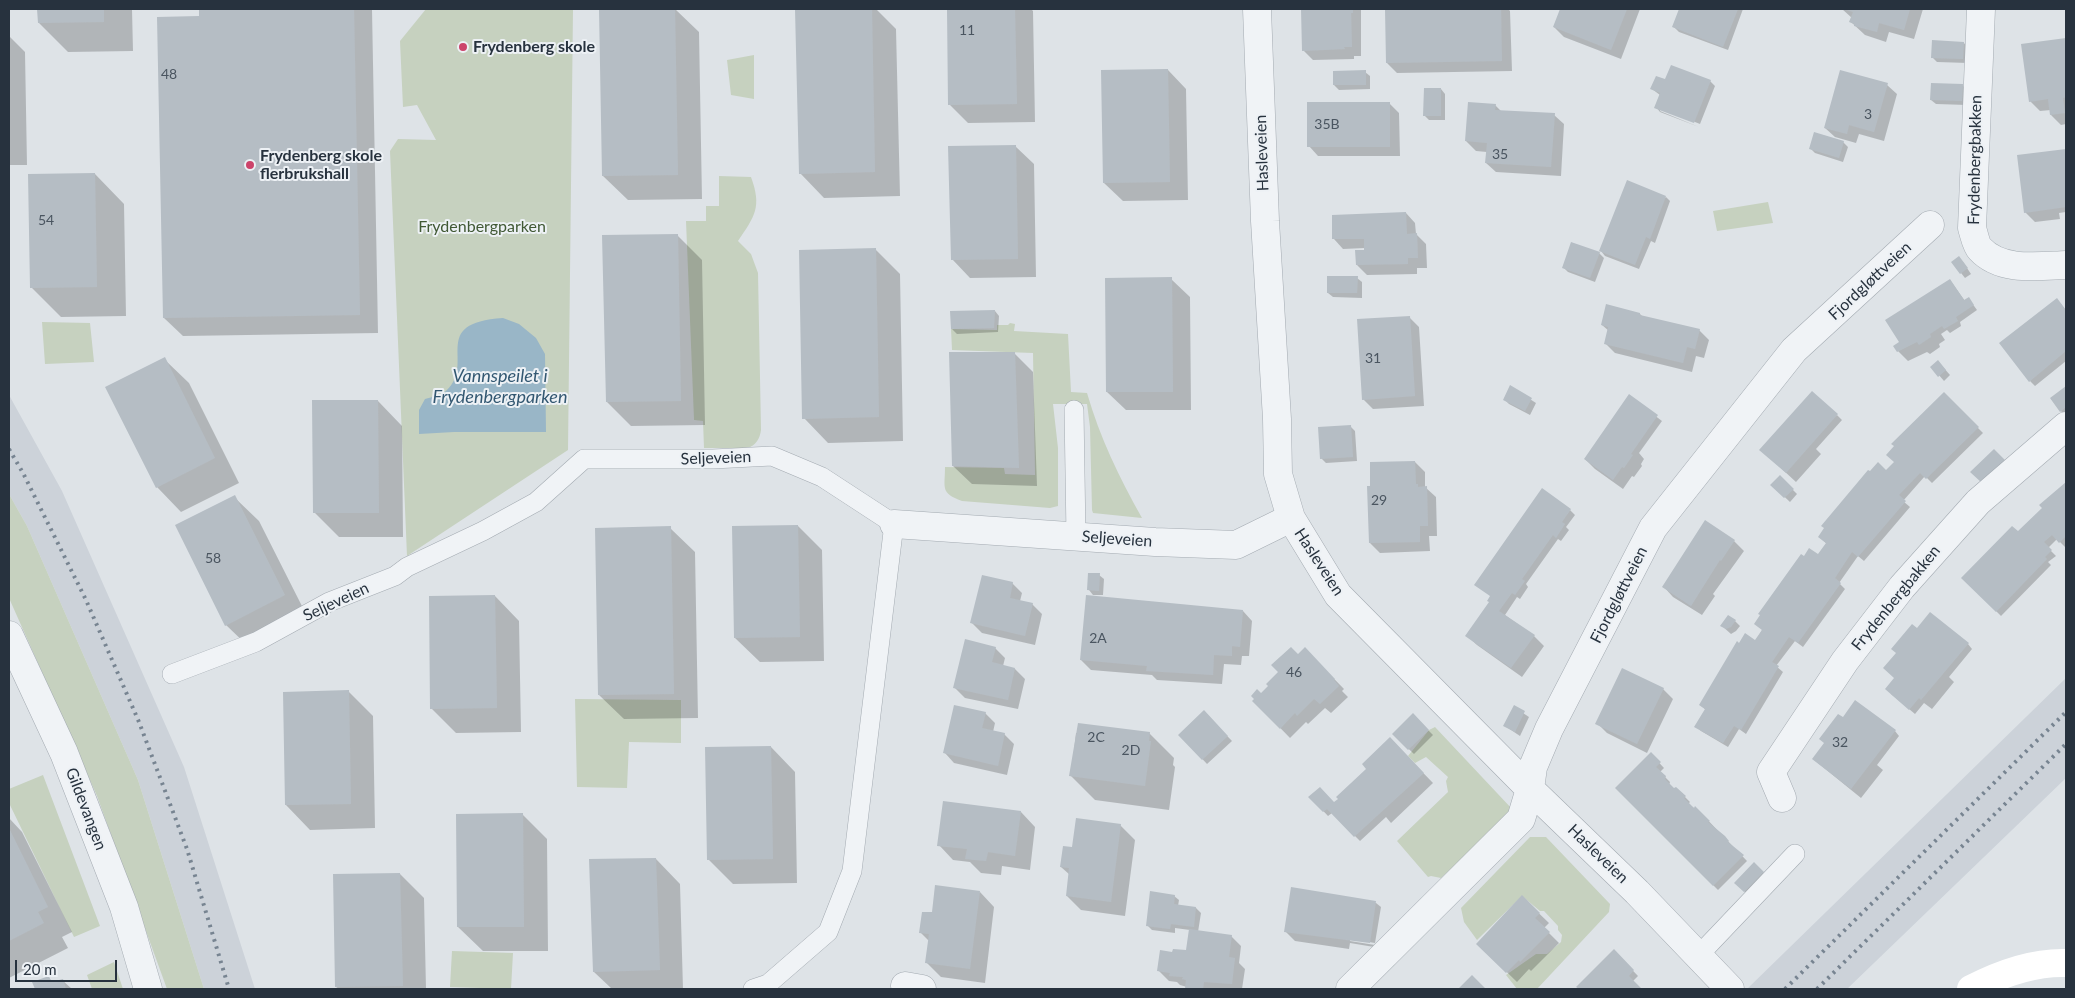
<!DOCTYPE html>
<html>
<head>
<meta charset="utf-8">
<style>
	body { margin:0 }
	#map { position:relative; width:2075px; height:998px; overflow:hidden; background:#dee3e7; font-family:Lato,sans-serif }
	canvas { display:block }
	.frame { position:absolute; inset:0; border:10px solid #27323e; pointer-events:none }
	.scale { position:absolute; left:15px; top:960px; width:102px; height:22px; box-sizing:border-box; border:2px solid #27323e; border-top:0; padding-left:6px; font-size:15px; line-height:18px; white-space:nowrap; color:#27323e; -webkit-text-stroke:4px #edf1f5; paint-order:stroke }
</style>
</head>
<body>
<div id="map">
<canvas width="2075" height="998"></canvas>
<div class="frame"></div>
<div class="scale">20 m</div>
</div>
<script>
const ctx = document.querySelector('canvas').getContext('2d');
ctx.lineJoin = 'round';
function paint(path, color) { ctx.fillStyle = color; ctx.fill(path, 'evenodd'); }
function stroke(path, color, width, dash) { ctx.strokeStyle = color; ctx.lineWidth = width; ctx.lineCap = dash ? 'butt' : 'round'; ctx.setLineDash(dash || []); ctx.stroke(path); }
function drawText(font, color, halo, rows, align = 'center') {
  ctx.font = font + ' Lato,sans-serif'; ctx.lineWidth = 4; ctx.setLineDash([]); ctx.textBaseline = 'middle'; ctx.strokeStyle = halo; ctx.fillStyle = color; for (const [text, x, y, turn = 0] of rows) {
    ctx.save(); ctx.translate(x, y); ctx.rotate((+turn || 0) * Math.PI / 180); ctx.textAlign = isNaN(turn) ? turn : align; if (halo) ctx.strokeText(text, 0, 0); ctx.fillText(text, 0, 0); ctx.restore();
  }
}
paint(new Path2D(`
	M9,395L62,491L184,767L255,989H204L138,780L27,526L9,494Z
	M2066,678V778L1847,989H1747Z`), '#ccd2d9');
paint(new Path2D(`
	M426,9H573L568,450L407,556L390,151L398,139L436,140L417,105L403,107L400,41Z
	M754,55V99L731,95L727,60Z
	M719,176L751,177C762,207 755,216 738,241L751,254L758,273L761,430C760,438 756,446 747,448H704L703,421L694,420L686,221H706V206H719Z
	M1768,202L1773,223L1717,231L1713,211Z
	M42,322L90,323L94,362L45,364Z
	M1010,323L1015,324L1014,331L1068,334L1071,392L1087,393C1100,438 1119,477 1142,518L1093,513L1092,510L1090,427L1087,404H1053L1058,448V506L1050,508L962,501C940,493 945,488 945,467L1004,468L1005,474L1035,475L1033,353L952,350L951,329L997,330V325H1008Z
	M9,494L27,526L138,780L204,989H167L97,796L9,598Z
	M575,699L681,700V743L629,742L627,788L577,787Z
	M1435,727L1513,810L1441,878L1431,876L1428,877L1397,841L1448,792L1446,781L1448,777L1426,757L1415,763L1408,756L1429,730Z
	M43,775L100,926L74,937L9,803V789Z
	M1530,837H1546L1610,904L1609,912L1537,989H1517L1506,975L1536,954H1547L1561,942L1562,935L1558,930V926L1544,911H1540L1522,896L1477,940L1464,922L1461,908Z
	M452,951L513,953L511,989L450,987Z
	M114,962L123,989H92L87,975Z`), '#c6d1bf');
paint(new Path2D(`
	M503,318L519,324L536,338L545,354L546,432H454L419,434V410L425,399C432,397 442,395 447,390C476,363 428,323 503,318Z`), '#99b6c7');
paint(new Path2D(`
	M39,9H132L133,51L68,52L39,23Z
	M200,9H372L378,333L183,336L164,318Z
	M600,9H675L699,32L702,199L628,200L603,176Z
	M796,9H876L896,29L900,196L824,198L800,173Z
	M948,9H1031L1033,11L1035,122L968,123L950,105Z
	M1302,9H1361V56H1354V59L1313,60L1303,50Z
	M1386,9H1508L1510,11L1512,71L1397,73L1387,63Z
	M1561,9H1640L1621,59L1564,37L1554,27Z
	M1681,9H1743L1728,50L1679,32L1674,27Z
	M1842,9H1923L1914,39L1889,32L1886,42L1865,35L1851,22L1852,18Z
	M9,36L25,52L27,165H9Z
	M2066,39V124L2061,125L2051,115V110L2040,111L2030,101L2022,45Z
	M1964,43L1968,48V63L1937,62L1932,57Z
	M1168,70L1186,89L1188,200L1123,201L1104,183Z
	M1365,72L1370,76V89L1339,90L1334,85Z
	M1666,81H1710L1715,86L1700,124L1660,108V111L1699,127L1660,112L1656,107L1660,95L1652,89Z
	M1887,85L1897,94L1884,141L1859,134L1856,143L1835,137L1825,128Z
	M1962,85L1967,90V105L1936,104L1931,100Z
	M1441,89L1445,94V120H1429L1424,115Z
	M1389,103L1399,113L1400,156H1318L1309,146Z
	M1495,105L1501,111L1554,115L1564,124L1561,176L1496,172L1486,163L1487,152L1476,151L1466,141Z
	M1843,142L1848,147L1843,162L1815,153L1810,148Z
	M1015,146L1034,164L1036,277L970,278L952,259Z
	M2066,150V212L2059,213L2060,219L2035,222L2025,212L2018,156Z
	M95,174L124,204L126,316L61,317L31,287Z
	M1666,197L1670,201L1655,243L1651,241L1639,269L1605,256L1601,251Z
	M1406,213L1415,223L1416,234L1426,244L1427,268H1417V274L1367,275L1357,265L1365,248L1343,249L1334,239Z
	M677,235L702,260L705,425L631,426L607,402Z
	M875,249L900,274L903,441L828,443L804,418Z
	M1599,253L1604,258L1595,282L1568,272L1563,267Z
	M1963,262L1971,274L1965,278L1961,273Z
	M1357,278L1362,282V298L1333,297L1328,293Z
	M1171,279L1190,297L1191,410H1126L1107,392Z
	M1950,280L1965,301L1969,299L1977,310L1960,322L1961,326L1950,333L1947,330L1941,334L1945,340L1939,344L1940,347L1930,354L1927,352L1908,361L1898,351L1901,343Z
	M2061,304L2066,311V361L2035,386L2030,381Z
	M995,311L999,316L998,332L957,334L952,329Z
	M1640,314L1643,317L1699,330L1709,340L1704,358L1696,356L1692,372L1615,353L1605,343L1609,331L1602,325Z
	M1409,317L1419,327L1424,406L1373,409L1363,399Z
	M1014,353L1033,372L1037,486L972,484L953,466Z
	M164,359L189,383L239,483L181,512L157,487Z
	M1932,367H1943L1950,375L1944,381Z
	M1511,387L1536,403L1530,415L1509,404L1504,399Z
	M2066,388V415L2065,416L2051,399Z
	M1944,394L1983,433L1932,483L1925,476L1903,501L1910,507L1864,561L1858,556L1839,583L1845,589L1803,647L1795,641L1776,666L1783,672L1746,734L1739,729L1728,747L1701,731L1696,726L1706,710L1700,705L1739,644L1755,642L1804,558L1819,556L1827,544L1819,537L1895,462Z
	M1629,396L1662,421L1639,453L1644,459L1641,464L1642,466L1634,477L1632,476L1623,489L1595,469L1585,459Z
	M378,401L402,426L403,537H339L314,512Z
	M1837,415L1842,420L1816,449L1821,454L1796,482L1771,459Z
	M1350,426L1355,431L1357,461L1326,463L1321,458Z
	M1415,462L1425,472V487L1436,497L1437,536H1429L1430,551L1380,553L1370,543Z
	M1780,477L1797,494L1790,502L1772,485Z
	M2066,483V545L2065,547L2057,539L2048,548L2056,556L2048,562L2051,565L2001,616L1963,578L2018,532L2043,508L2040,505Z
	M234,497L259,521L309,620L251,649L226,625Z
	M1570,510L1575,515L1566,527L1569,530L1561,541L1558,539L1526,584L1528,587L1520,599L1517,597L1505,615L1534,636L1544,646L1522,677L1477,645L1467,636Z
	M798,526L822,550L824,661L760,662L735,638Z
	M670,528L695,552L698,718L624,719L599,695Z
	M1734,541L1744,551L1713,594L1715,596L1702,615L1673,597L1664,587Z
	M1099,575L1104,579L1103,595H1093L1089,590Z
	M1012,583L1022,593L1020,601L1032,604L1042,614L1035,645L982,633L972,623Z
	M495,596L519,621L521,732L456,733L431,708Z
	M1243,611L1252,621L1249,656H1242L1241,665L1224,664L1222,684L1157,680L1152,675L1091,670L1081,660Z
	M1735,621L1740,626L1736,631L1731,634L1722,626Z
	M1917,630L1968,644L1972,649L1949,677L1954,682L1932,709L1924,703L1915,714L1891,694L1895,679Z
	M995,648L1005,658L1003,666L1015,669L1025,679L1018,709L965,698L955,688Z
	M1305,649L1344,689L1342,691L1348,697L1331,713L1325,708L1308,724L1306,722L1290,738L1254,701Z
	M1623,670L1663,689L1673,699L1647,753L1607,733L1597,723Z
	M349,692L373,716L375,828L310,830L286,805Z
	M1514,707L1529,717L1520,736L1505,726Z
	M1204,712L1232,741L1207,764L1180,735Z
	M985,713L995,723L993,732L1004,734L1014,744L1007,775L954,763L945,753Z
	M1413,715L1433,735L1414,754L1393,734Z
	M1843,718L1895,731L1899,736L1877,765L1883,770L1861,798L1813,759Z
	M1076,733H1149L1174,758L1173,765L1175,767L1169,810L1095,800L1071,776Z
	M771,747L795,772L797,883L733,884L708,859Z
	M1400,749L1433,783L1391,823L1386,817L1360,841L1332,813L1328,816L1310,797L1335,804Z
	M1651,754L1664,768L1660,772L1670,782L1669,785L1685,797L1690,802L1688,804L1700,812L1747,861L1718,890L1616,788Z
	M1021,812L1035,827L1030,870L1002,866L1001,875L981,873L970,862L953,860L939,845Z
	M522,814L547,839L548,951H483L458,927Z
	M9,818L22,832L72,932L62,937L68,948L9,978Z
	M1120,825L1135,840L1125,916L1081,910L1067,896L1070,875L1061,867Z
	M656,859L680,884L683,989H612L594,972Z
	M1754,864L1768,877L1749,896L1736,883Z
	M400,874L424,898L426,989H339L336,987Z
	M980,892L994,907L985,983L941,977L926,962L929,941L921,933Z
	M1174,896L1179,900L1178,906L1196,908L1201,913L1198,932L1231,936L1241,946L1239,963L1245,969L1242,989H1186L1187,987L1180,985L1177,982L1169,981L1159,971L1173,954L1187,952L1190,930L1175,928V933L1152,930L1147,925Z
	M1522,897L1549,923L1544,928L1559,943L1531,971L1529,969L1517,982L1478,944Z
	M1347,898L1376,903L1381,907L1375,943L1350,939V941L1375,945L1374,947L1350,943L1349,949L1295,941L1285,931Z
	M1614,951L1638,976L1633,981L1641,989H1580L1578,987Z
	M49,978L54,983L62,980L72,989H36L34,983Z`), '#0003');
paint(new Path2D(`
	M37,9H104V22L38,23Z
	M199,9H354L360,315L163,318L157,17L199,16Z
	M599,9H675L678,175L602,176Z
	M795,9H872L875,172L799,174Z
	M947,9H1015L1017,104L948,105Z
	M1301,9H1353V13H1351L1352,47H1344L1345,49L1302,51Z
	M1385,9H1501L1502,61L1386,63Z
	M1560,9H1627L1611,50L1553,27Z
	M1679,9H1738L1723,47L1672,27Z
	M1843,9H1910L1904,30L1879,23L1877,32L1854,26V24L1849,22L1853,12Z
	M2066,38V97L2063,98L2065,113L2050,115L2048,99L2029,102L2021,44Z
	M1932,40L1964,42L1963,59L1931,58Z
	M1671,65L1711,80L1694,123L1654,108L1660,93L1650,89L1656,76L1665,79Z
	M1168,69L1170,182L1103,183L1101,70Z
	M1366,70V85H1333V71Z
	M1840,70L1888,83L1874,132L1849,125L1847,134L1824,128Z
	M1931,83L1963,84L1962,101L1930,100Z
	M1424,88H1441V116H1423Z
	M1307,102H1390V147H1307Z
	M1468,102L1496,104L1495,110L1555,113L1551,167L1485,163L1487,143L1465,141Z
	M1814,132L1844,141L1839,158L1809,149Z
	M1016,145L1018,259L951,260L948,146Z
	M2066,149V207L2024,213L2017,155Z
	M95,173L97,287L30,288L28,174Z
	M1627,180L1666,196L1650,239L1646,237L1635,265L1599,251Z
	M1406,212L1407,234L1417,233L1418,258H1408V264L1356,265L1355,250H1364V239H1332V215Z
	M678,234L681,401L606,402L602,235Z
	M1571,242L1600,252L1590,278L1562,268Z
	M876,248L879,417L802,419L799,250Z
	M1959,256L1968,268L1960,274L1951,262Z
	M1327,276H1358L1357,293H1327Z
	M1172,277L1173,392H1106L1105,278Z
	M1950,279L1964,300L1969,297L1974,305L1956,317L1958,321L1944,329L1942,326L1930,334L1931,337L1919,345L1917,342L1897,352L1893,346L1899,342L1885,320Z
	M2057,298L2066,310V351L2029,382L1999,343Z
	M1606,304L1640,313V315L1700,329L1695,349L1687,347L1683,363L1604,344L1608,327L1601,325Z
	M995,310L994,328L951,329L950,311Z
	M1410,316L1415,396L1362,400L1357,319Z
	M949,352H1015L1019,468L952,466Z
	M165,357L215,458L156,488L105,387Z
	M1938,360L1946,370L1938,377L1930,367Z
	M1510,385L1532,398L1525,411L1503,400Z
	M2066,386V407L2060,412L2050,398Z
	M1812,391L1838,414L1786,473L1759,450Z
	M1944,392L1979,427L1926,479L1920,473L1899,495L1906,501L1858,557L1852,552L1835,578L1841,583L1798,643L1789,637L1772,662L1779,666L1741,730L1734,726L1723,743L1694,727L1705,709L1699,705L1737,641L1739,643L1745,633L1755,640L1762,630L1754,624L1760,615L1758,614L1801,554L1804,556L1809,548L1818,554L1826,543L1818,537L1824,528L1821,526L1868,470L1870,471L1878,462L1886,470L1894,462L1886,455L1894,446L1891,444Z
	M1629,394L1658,415L1631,454L1633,455L1624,468L1622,467L1613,480L1584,459Z
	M312,400H378L379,513H313Z
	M1351,425L1353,457L1320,459L1318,427Z
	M1994,449L2005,460L1982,483L1970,472Z
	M1415,461L1416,484H1418V487L1427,486L1428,526H1420V542L1369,543L1367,486H1370V462Z
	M1780,475L1794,489L1784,498L1770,485Z
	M2066,482V536L2059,543L2052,535L2044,542L2052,550L2045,557L2047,559L1996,612L1961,578L2012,526L2018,531L2042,508L2039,505Z
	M1542,488L1571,509L1562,522L1565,524L1556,538L1553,535L1522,579L1525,581L1515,595L1512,593L1499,611L1535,635L1511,668L1465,636L1489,602L1487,601L1490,596L1474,585Z
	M235,495L285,595L225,626L175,525Z
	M1705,520L1735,540L1721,561L1720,560L1691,606L1662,587Z
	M798,525L800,637L734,638L732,526Z
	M671,526L674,694L598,695L595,528Z
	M1088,573H1100L1099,591L1087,590Z
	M982,575L1013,582L1010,598L1033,603L1025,636L970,623Z
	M495,595L497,708L430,709L429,596Z
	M1086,595L1243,610L1240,647L1232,646V656L1214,655L1213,675L1146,671L1147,666L1080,660Z
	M1930,612L1969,643L1921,700L1919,698L1909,710L1885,689L1894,678L1883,668L1896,653L1891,649L1912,624L1917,628Z
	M1728,615L1736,620L1731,627L1726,629L1720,626Z
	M965,639L996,647L992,662L1015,668L1008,700L953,688Z
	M1291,647L1298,654L1305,647L1335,679L1334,680L1339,686L1320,704L1314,699L1297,716L1295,713L1280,729L1252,701L1254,699L1251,696L1257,689L1261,693L1268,686L1266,684L1278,672L1271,665Z
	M1622,668L1664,688L1637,744L1595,724Z
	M349,690L351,804L285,805L283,692Z
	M1855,700L1896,730L1851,789L1812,759L1824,743L1819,739L1838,714L1843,717Z
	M954,705L986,712L982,728L1005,733L998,766L943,753Z
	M1514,705L1525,711L1515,732L1503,726Z
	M1204,710L1228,736L1202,760L1178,735Z
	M1413,713L1429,730L1408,750L1392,734Z
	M1078,723L1150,732L1149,741H1151L1145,786L1069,776Z
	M1390,737L1424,773L1354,837L1327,809L1323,812L1308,797L1320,787L1334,802L1338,799L1336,797L1366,769L1362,764Z
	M771,746L773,859L707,860L705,747Z
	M1651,752L1661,762L1656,767L1666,776L1665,779L1674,788L1676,787L1686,796L1684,798L1694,808L1695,806L1710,821L1708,822L1725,836L1729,841L1728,842L1744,855L1713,886L1615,788Z
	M943,801L1021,811L1015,856L988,852L986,861L965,859L967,849L937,846Z
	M523,813L524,927H457L456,814Z
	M1076,818L1121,824L1111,902L1066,896L1069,868L1060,867L1063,846L1072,847Z
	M9,828L48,907L38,912L44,923L9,941Z
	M656,858L660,970L593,972L589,859Z
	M1754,862L1764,872L1744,892L1734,883Z
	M400,873L403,986L335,987L333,874Z
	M935,885L980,891L970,969L925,963L929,934L919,933L922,912H932Z
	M1291,887L1376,901L1370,943L1284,932Z
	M1150,891L1175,895L1174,904L1196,907L1194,927L1171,924L1170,929L1146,926Z
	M1522,895L1540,913L1535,918L1550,932L1520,962L1519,960L1506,973L1476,944Z
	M1189,929L1232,935L1229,957L1235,958L1232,984L1204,982L1203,989H1185L1186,980L1182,979L1183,977L1169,976L1170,973L1157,971L1160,950L1172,952L1173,949L1186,950Z
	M1614,949L1634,970L1629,976L1642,989H1579L1576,987Z
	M1472,975L1486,989H1458Z
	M49,976L51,982L63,979L66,989H35L32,982Z`), '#b5bdc4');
const lane = new Path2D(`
	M1074,410L1076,536
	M172,674L256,642L329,602L395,576L407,567L483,531L536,502L584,459H713L772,456L822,477L894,524L852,871L828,932L768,984L753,989
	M1698,956L1795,854`);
const street = new Path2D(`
	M1257,9L1265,221L1277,419L1278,474L1291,518L1338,595L1530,789L1637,892L1730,989
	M1981,9L1972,228C1974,234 1976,245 1980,249C2001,272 2039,266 2066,265
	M894,524L1155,542L1236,545L1291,518
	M9,635L64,753L124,907L148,989
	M1782,798L1771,772L1845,661L1902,587L1978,502L2066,426
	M905,986L922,989
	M1350,989L1521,819L1530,789L1533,767L1549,729L1653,528L1794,350L1930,225`);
stroke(lane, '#a3aab1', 20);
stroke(street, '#a3aab1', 29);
stroke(lane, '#f0f3f6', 19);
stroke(street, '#f0f3f6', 28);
stroke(new Path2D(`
	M1971,989C2000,974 2033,962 2066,963`), '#fff', 28);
stroke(new Path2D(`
	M9,449L23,473L86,600L139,722L187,849L229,989
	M1785,989L2066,712
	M1817,989L2066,744`), '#778491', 4, [2.5, 5]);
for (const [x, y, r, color] of [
	[463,47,5,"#cc436a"],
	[250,165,5,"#cc436a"]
]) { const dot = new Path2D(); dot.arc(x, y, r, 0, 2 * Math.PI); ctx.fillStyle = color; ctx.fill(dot); stroke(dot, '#edf1f5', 2); }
drawText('14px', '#4a5560', null, [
	["11",967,30],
	["48",169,74],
	["3",1868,114],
	["35B",1327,124],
	["35",1500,154],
	["54",46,220],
	["31",1373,358],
	["29",1379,500],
	["58",213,558],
	["2A",1098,638],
	["46",1294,672],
	["2C",1096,737],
	["32",1840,742],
	["2D",1131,750]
]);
drawText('bold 16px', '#27323e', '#edf1f5', [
	["Frydenberg skole",473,47],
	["Frydenberg skole",260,156],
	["flerbrukshall",260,174]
], 'left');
drawText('16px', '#27323e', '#edf1f5', [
	["Hasleveien",1262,153,-92],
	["Frydenbergbakken",1975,160,-89],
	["Fjordgløttveien",1870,281,-43],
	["Seljeveien",716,458,-2],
	["Seljeveien",1117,539,4],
	["Hasleveien",1319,562,57],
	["Fjordgløttveien",1619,595,-63],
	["Frydenbergbakken",1896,598,-51],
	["Seljeveien",336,602,-25],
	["Gildevangen",86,809,69],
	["Hasleveien",1598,854,44]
]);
drawText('16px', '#415935', '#edf1f5', [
	["Frydenbergparken",482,227]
]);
drawText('italic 18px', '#325771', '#edf1f5', [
	["Vannspeilet i",500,376],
	["Frydenbergparken",500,397]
]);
</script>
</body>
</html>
